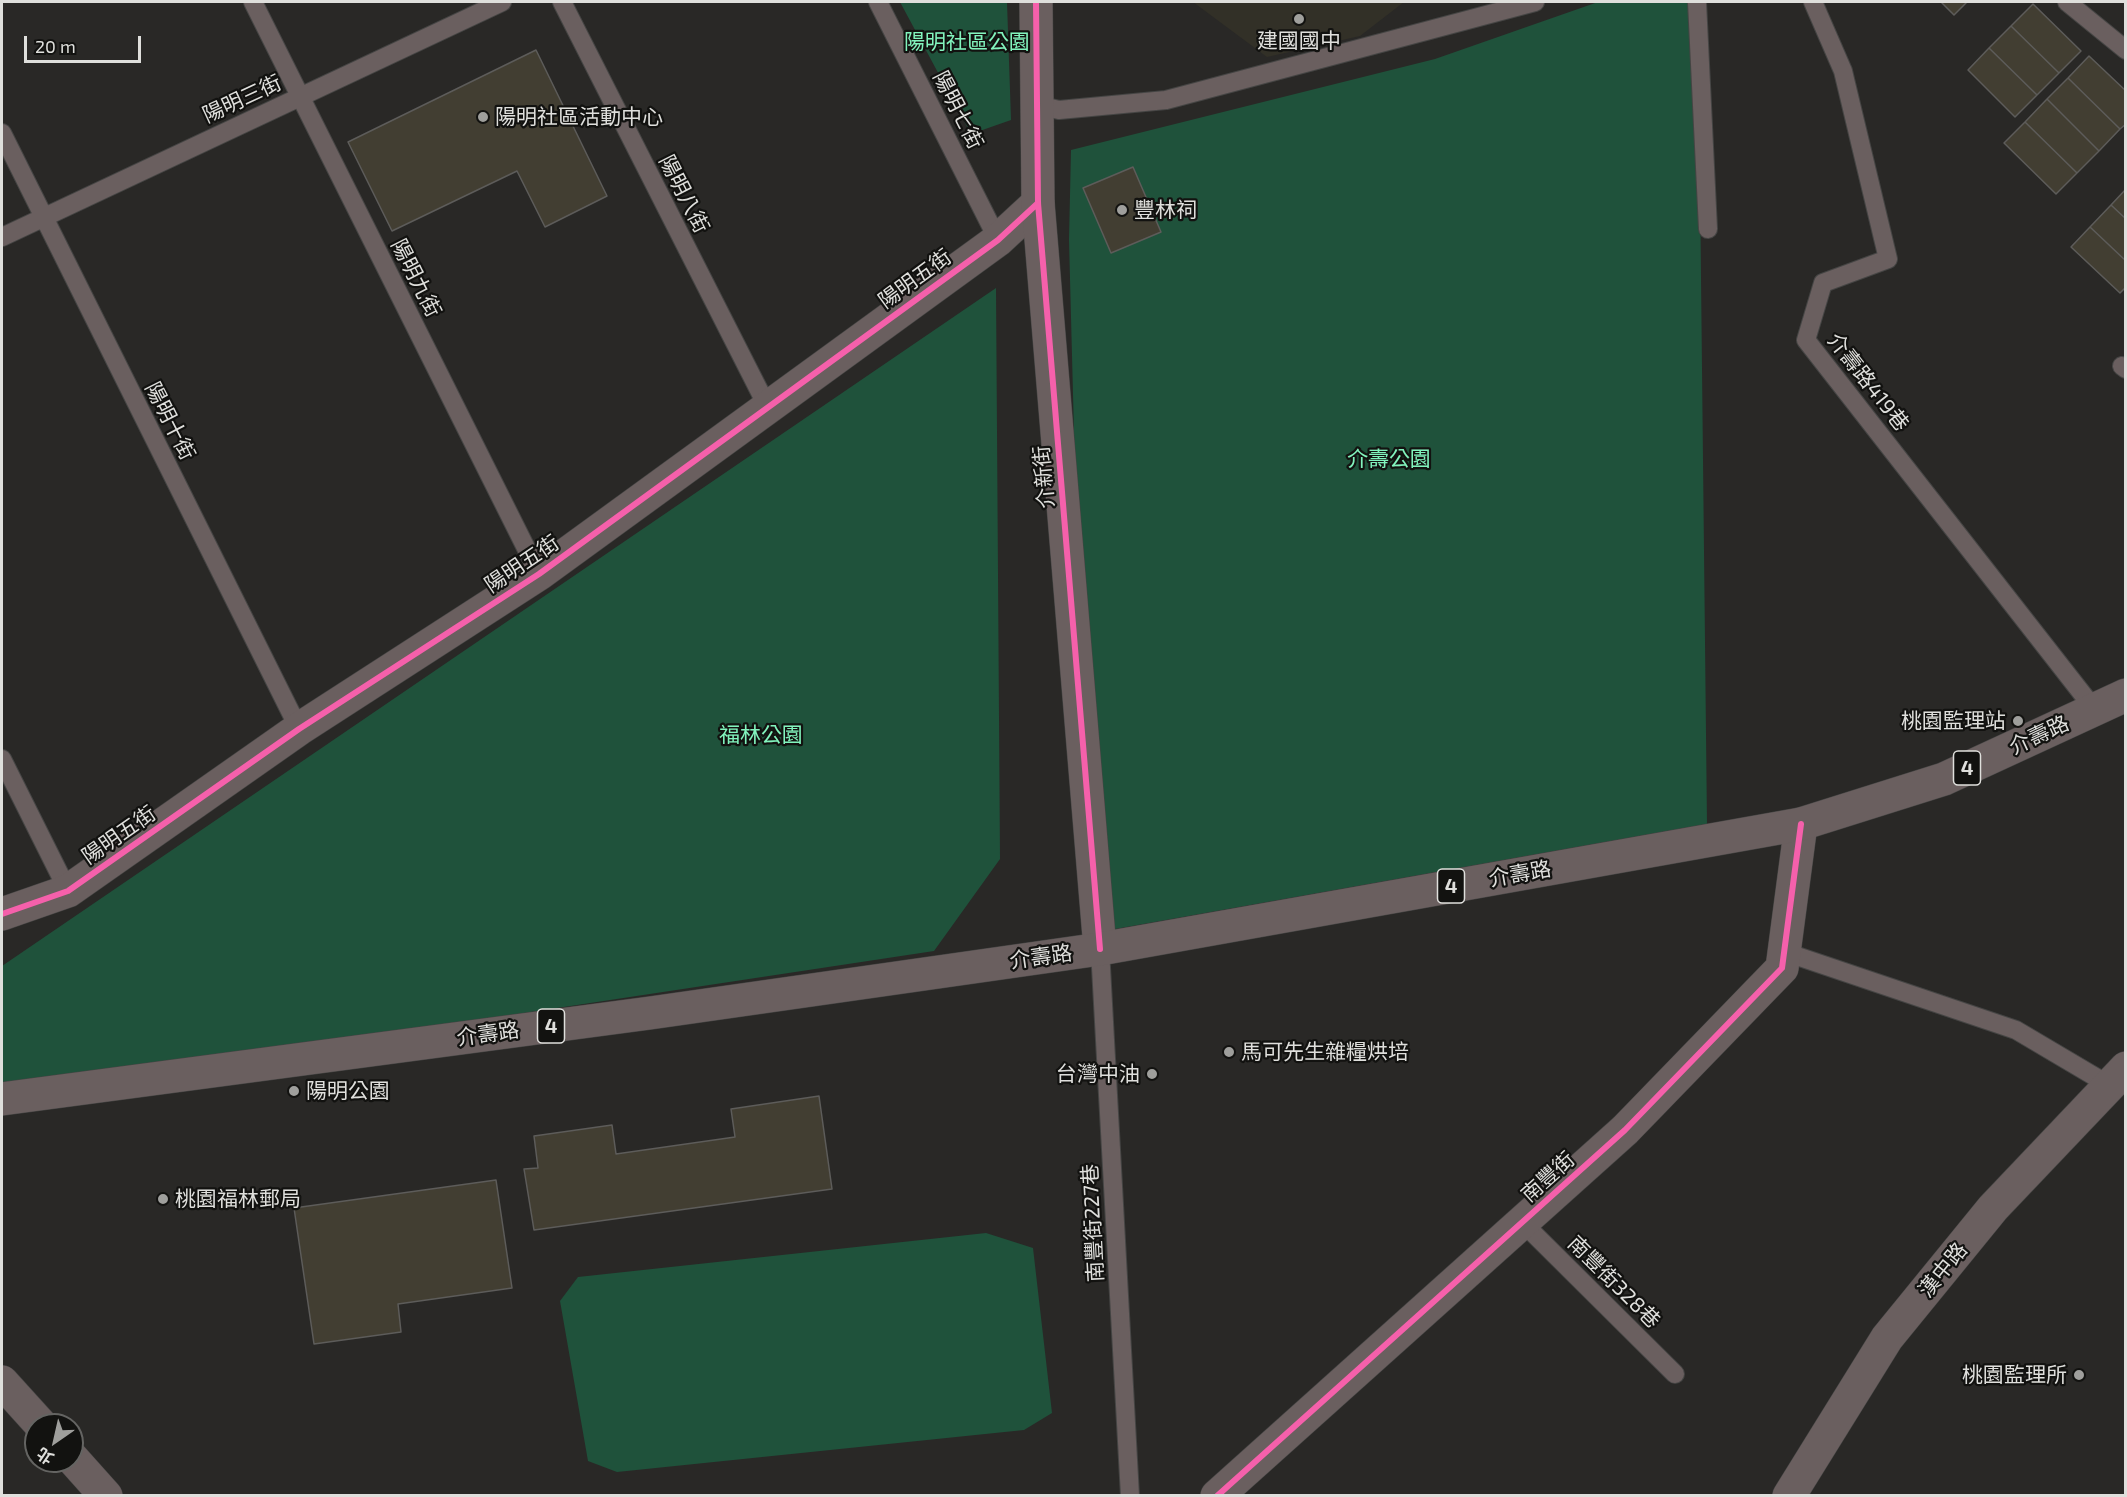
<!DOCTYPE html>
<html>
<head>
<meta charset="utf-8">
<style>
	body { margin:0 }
	#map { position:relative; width:2127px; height:1497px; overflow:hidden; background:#292826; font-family:"Exo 2","Noto Sans TC",sans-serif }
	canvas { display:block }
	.frame { position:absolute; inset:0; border:3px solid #dfdfdc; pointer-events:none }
	.north { position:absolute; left:24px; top:1413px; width:60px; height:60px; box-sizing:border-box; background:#121210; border:2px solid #646462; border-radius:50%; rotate:214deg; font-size:16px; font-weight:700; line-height:24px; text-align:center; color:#dfdfdc }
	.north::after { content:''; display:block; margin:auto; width:21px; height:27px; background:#9f9f9c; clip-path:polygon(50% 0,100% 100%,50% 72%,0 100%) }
	.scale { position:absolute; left:24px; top:36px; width:117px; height:27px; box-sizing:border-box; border:3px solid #dfdfdc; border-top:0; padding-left:8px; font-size:18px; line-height:21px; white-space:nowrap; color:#dfdfdc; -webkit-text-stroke:4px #121210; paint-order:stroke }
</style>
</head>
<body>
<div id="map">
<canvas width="2127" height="1497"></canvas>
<div class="frame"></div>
<div class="north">北</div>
<div class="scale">20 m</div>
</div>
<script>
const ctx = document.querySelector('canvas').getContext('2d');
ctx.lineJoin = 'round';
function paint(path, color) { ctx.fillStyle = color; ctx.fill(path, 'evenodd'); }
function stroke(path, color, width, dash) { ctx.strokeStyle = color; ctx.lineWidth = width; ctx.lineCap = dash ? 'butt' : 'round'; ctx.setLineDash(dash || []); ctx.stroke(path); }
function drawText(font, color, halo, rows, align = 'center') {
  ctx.font = font + ' "Exo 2","Noto Sans TC",sans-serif'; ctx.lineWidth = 4.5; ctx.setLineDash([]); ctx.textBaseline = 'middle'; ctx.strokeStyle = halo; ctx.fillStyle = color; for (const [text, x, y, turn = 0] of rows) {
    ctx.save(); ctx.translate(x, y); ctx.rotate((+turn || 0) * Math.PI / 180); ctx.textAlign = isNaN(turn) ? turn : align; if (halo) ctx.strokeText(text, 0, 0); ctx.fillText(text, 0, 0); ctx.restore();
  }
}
paint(new Path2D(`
	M1193,2H1404L1360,36L1267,57Z`), '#323027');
paint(new Path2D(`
	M900,2H1007L1011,120L971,134Z
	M1598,2H1698L1707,824L1087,934L1069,240L1071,150L1435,59Z
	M996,288L1000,859L934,951L2,1092V966Z
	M986,1233L1033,1248L1052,1413L1024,1430L617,1472L588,1461L560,1301L578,1277Z`), '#1f523b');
const building = new Path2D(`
	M1941,2H1967L1954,15Z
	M2033,4L2081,51L2059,73L2011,26Z
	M2011,26L2059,73L2037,95L1989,48Z
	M1989,48L2037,95L2015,117L1968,70Z
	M536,50L607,196L545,227L517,171L392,231L348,142Z
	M2089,56L2126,91V124L2120,129L2068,78Z
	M2068,78L2120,129L2099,151L2047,99Z
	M2047,99L2099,151L2077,173L2025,122Z
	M2025,122L2077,173L2056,194L2004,143Z
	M1133,167L1161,232L1111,253L1083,188Z
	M2126,189V219L2111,205Z
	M2111,205L2126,219V261L2090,227Z
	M2090,227L2126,261V287L2120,293L2071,247Z
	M819,1096L832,1189L534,1230L524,1169L538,1168L534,1136L612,1125L616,1154L735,1137L731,1109Z
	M496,1180L512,1288L398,1304L401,1332L314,1344L294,1208Z`);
paint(building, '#423e32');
stroke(building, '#5d5c5a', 1.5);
const service = new Path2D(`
	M253,2L539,574
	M562,2L767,406
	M878,2L998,240
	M1697,2L1708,229
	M1813,2L1843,71L1888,259L1823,283L1806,340L2095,710
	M2067,2L2126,50
	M1038,105L1059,110L1166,100L1535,2
	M2,133L299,729
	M2,237L502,2
	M2122,366L2126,369
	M2,759L68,891
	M1100,949L1130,1496
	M1785,952L2016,1030L2109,1085
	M1522,1222L1675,1374`);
const minor = new Path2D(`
	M2,914L68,891L299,729L539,574L998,240L1038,203
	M2,1382L41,1425
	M72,1458L106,1496
	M1217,1496L1625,1130L1782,968L1801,824
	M1789,1496L1887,1338L1993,1208L2126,1068`);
const tertiary = new Path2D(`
	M1036,2L1038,203L1100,949`);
const primary = new Path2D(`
	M2,1099L650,1013L1100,949L1801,824L1944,779L2126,695`);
stroke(service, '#454544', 20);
stroke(minor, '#454544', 34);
stroke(tertiary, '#454544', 34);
stroke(primary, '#454544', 34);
stroke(service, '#6a5f5f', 18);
stroke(minor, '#6a5f5f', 33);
stroke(tertiary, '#6a5f5f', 33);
stroke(primary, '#6a5f5f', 33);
stroke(new Path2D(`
	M1036,2L1038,203L1100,949
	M2,914L68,891L299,729L539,574L998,240L1038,203
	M1217,1496L1625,1130L1782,968L1801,824`), '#f560ab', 6);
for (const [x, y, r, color] of [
	[1299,19,6,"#9f9f9c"],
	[483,117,6,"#9f9f9c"],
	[1122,210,6,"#9f9f9c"],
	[2018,721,6,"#9f9f9c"],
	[1229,1052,6,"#9f9f9c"],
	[1152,1074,6,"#9f9f9c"],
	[294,1091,6,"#9f9f9c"],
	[163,1199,6,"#9f9f9c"],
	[2079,1375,6,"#9f9f9c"]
]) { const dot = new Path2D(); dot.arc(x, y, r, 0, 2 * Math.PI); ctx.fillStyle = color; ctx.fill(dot); stroke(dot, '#121210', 2); }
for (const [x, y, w] of [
	[1967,768,27],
	[1451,886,27],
	[551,1026,27]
]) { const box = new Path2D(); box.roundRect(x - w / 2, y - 17, w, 34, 4.5); ctx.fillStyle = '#121210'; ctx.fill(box); stroke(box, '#dfdfdc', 1.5); }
drawText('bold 20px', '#dfdfdc', null, [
	["4",1967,768],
	["4",1451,886],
	["4",551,1026]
]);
drawText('21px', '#dfdfdc', '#121210', [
	["建國國中",1299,41,"center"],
	["陽明社區活動中心",495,117],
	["豐林祠",1134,210],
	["桃園監理站",2006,721,"right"],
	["馬可先生雜糧烘培",1241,1052],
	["台灣中油",1140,1074,"right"],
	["陽明公園",306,1091],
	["桃園福林郵局",175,1199],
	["桃園監理所",2067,1375,"right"]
], 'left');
drawText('21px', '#82f4bd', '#121210', [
	["陽明社區公園",967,42],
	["介壽公園",1389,459],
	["福林公園",761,735]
]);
drawText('21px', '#dfdfdc', '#121210', [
	["陽明三街",242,99,-25],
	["陽明七街",958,110,63],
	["陽明八街",684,194,63],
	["陽明九街",416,278,63],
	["陽明五街",915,279,-36],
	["介壽路419巷",1868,382,52],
	["陽明十街",170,421,63],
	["介新街",1044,477,-95],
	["陽明五街",522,564,-34],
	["介壽路",2039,735,-25],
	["陽明五街",119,835,-35],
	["介壽路",1520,874,-10],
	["介壽路",1041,957,-8],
	["介壽路",488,1034,-8],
	["南豐街",1548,1177,-42],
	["南豐街227巷",1093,1223,-93],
	["漢中路",1943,1270,-51],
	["南豐街328巷",1614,1282,45]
]);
</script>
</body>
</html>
